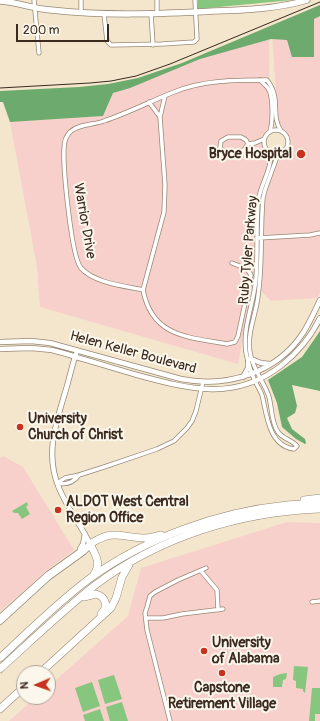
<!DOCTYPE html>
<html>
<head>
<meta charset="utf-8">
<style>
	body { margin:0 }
	#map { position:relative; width:320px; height:721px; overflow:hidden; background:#f4e6cc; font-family:Pangolin,sans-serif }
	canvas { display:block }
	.north { position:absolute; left:16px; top:665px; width:40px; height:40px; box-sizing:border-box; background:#fbf7ec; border:1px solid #aea59a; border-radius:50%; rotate:268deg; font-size:11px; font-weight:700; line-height:16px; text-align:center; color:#3b2a1e }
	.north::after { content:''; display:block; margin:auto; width:14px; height:18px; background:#c8321e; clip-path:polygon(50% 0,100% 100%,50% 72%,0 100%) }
	.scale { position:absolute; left:16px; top:24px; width:93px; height:18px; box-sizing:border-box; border:2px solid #3b2a1e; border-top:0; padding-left:5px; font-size:12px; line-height:14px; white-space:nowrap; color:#3b2a1e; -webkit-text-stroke:3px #fbf7ec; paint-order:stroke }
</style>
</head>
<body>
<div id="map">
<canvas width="320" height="721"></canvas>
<div class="north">N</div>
<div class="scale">200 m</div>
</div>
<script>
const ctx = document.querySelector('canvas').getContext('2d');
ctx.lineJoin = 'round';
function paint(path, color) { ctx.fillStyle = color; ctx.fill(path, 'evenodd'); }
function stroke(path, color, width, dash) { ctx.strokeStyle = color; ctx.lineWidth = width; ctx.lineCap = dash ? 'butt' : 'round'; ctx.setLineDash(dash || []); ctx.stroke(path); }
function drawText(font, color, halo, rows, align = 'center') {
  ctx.font = font + ' Pangolin,sans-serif'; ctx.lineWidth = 4; ctx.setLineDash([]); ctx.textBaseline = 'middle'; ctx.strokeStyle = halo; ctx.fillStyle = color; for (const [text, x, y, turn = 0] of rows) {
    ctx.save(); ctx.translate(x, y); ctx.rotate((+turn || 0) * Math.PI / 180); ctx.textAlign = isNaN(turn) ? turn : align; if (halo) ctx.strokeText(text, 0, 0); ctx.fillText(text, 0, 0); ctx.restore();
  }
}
paint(new Path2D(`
	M320,8V292L317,298L271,301L261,291L264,206L266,194L277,161L279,157L286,152L291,145L290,137L280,127L278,124L272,33Z
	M269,34L270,125L262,137L263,148L268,154L269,160L258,197L254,277L238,364L40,307L37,267L10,122L103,116L113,93L129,85Z
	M3,456L23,467L74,550L47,570L21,594L0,611V458Z
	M287,522L320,523V721H9L36,697H48V687L128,616L141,568Z`), '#f7d0cb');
paint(new Path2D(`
	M198,0H292L198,9Z
	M27,502L28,505L26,507L30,514L22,519L18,513H14L12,511Z
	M294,666L308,667L305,693L303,691V689L296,688V681L293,680Z
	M287,673L286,679L283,680L282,687H273V677L280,674Z
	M114,675L122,699L105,704L98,680Z
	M92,682L100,706L83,712L75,688Z
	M312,688H320V714H315V721H309Z
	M122,702L128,721H110L106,707Z
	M100,709L104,721H85L83,715Z`), '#86c67e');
paint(new Path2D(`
	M320,5V16L314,19V57H292L287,40L271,39L200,59L130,88L113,93L103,116L10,122L3,102H0V91L79,87L108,84L138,78L182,63Z
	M320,331V391L292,385L297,406L295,413L287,418L292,429L305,439L306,443L305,444L296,439L282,427L277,403L268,380L302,357Z`), '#6cab6d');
const minor = new Path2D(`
	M34,0L39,53
	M81,0V13
	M157,0V13
	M151,13L153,45
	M104,14L107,41L111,45L162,44L194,42L197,39L195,0
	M260,80C263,83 267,86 269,90C273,98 273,122 270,131
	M165,96L160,117L165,185L164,212L143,290C152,337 188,337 227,344L235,342L238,336L251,275L247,269L232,263
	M149,102L160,117
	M264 142a12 12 0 1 1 24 0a12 12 0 1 1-24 0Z
	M241,137L246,140L248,144L244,150C236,153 226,154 220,148L221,141L228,137Z
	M248,144L255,143L264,139
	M270,152C273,168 260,185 258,202C256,227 258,253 256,278C254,304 242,327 246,353C248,362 251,372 254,379C257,386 262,392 263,399C267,418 270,446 294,449L297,446C292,440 283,439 278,432C271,422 272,408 269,397C264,381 252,369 250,352C247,332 256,315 258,296C263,263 260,231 263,198L265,190L278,154
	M259,238L310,235L320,233
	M143,290C125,286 94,283 81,268C71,256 63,167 64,149C64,143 66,136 70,132C78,124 94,125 104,121C128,113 151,101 174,92C203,80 236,80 267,80C282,99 270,114 281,131
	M57,483L65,478L79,475L104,467L157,449L174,441L187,428L192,421L196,411L203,382
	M57,483C66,485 74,482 79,475
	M201,571L217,590L218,610
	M312,602L320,601
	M146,618H163L182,614L223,609
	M170,721L147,630L145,613L147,607L150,596L155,592L178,580L206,568`);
const tertiary = new Path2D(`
	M0,342L31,341L50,343L181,379C227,388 277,373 303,333C310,322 315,311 320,300
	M0,349L31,348L52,350C81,358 109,367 137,375C189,389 235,402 282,365C298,352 311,337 320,318
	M76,354C72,365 70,376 67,386C57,420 44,453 59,488C67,508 81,525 90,544
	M251,359L261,363L270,364
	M243,377L248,368V362
	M80,549L83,544L85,534
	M0,617L48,574L90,544
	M0,622L48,578L84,552L89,547L90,544`);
const secondary = new Path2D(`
	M0,1C17,2 33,9 51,10C105,16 160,14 214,11C245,10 277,9 307,0`);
const motorway = new Path2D(`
	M304,500L320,498
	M93,576C102,563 96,556 90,544C115,528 120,538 146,538C151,538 156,536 161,535
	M84,597L96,594C106,597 109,607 101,614
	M0,658C29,631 57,603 89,579C146,538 217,512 287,505C298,504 309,504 320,503
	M0,669C31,641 61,612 94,586C159,537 239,512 320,509
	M40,673L111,608L116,598L122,577L129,565
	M0,709L24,687`);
stroke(minor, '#988875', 5);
stroke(tertiary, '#988875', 6);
stroke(secondary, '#988875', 7);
stroke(motorway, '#988875', 8);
stroke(minor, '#fff', 3.5);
stroke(tertiary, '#fff', 4.5);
stroke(secondary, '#fff', 5.5);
stroke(motorway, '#fff', 7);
stroke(new Path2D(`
	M0,88L90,83L111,81L136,76L170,64L320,2`), '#3b2a1e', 1);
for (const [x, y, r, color] of [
	[301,154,5,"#c8321e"],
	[20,427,4,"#c8321e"],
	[58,510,4,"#c8321e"],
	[204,651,4,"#c8321e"],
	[222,673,4,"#c8321e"]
]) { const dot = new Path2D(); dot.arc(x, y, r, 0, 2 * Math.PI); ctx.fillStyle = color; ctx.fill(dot); stroke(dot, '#fbf7ec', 1.5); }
drawText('bold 14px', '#3b2a1e', '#fbf7ec', [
	["Bryce Hospital",292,154,"right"],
	["University",28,419],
	["Church of Christ",28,435],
	["ALDOT West Central",66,502],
	["Region Office",66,518],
	["University",212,643],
	["of Alabama",212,659],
	["Capstone",222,688,"center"],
	["Retirement Village",222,704,"center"]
], 'left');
drawText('14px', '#3b2a1e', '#fbf7ec', [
	["Warrior Drive",84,221,80],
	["Ruby Tyler Parkway",249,250,-85],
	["Helen Keller Boulevard",133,353,15]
]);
</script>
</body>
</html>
